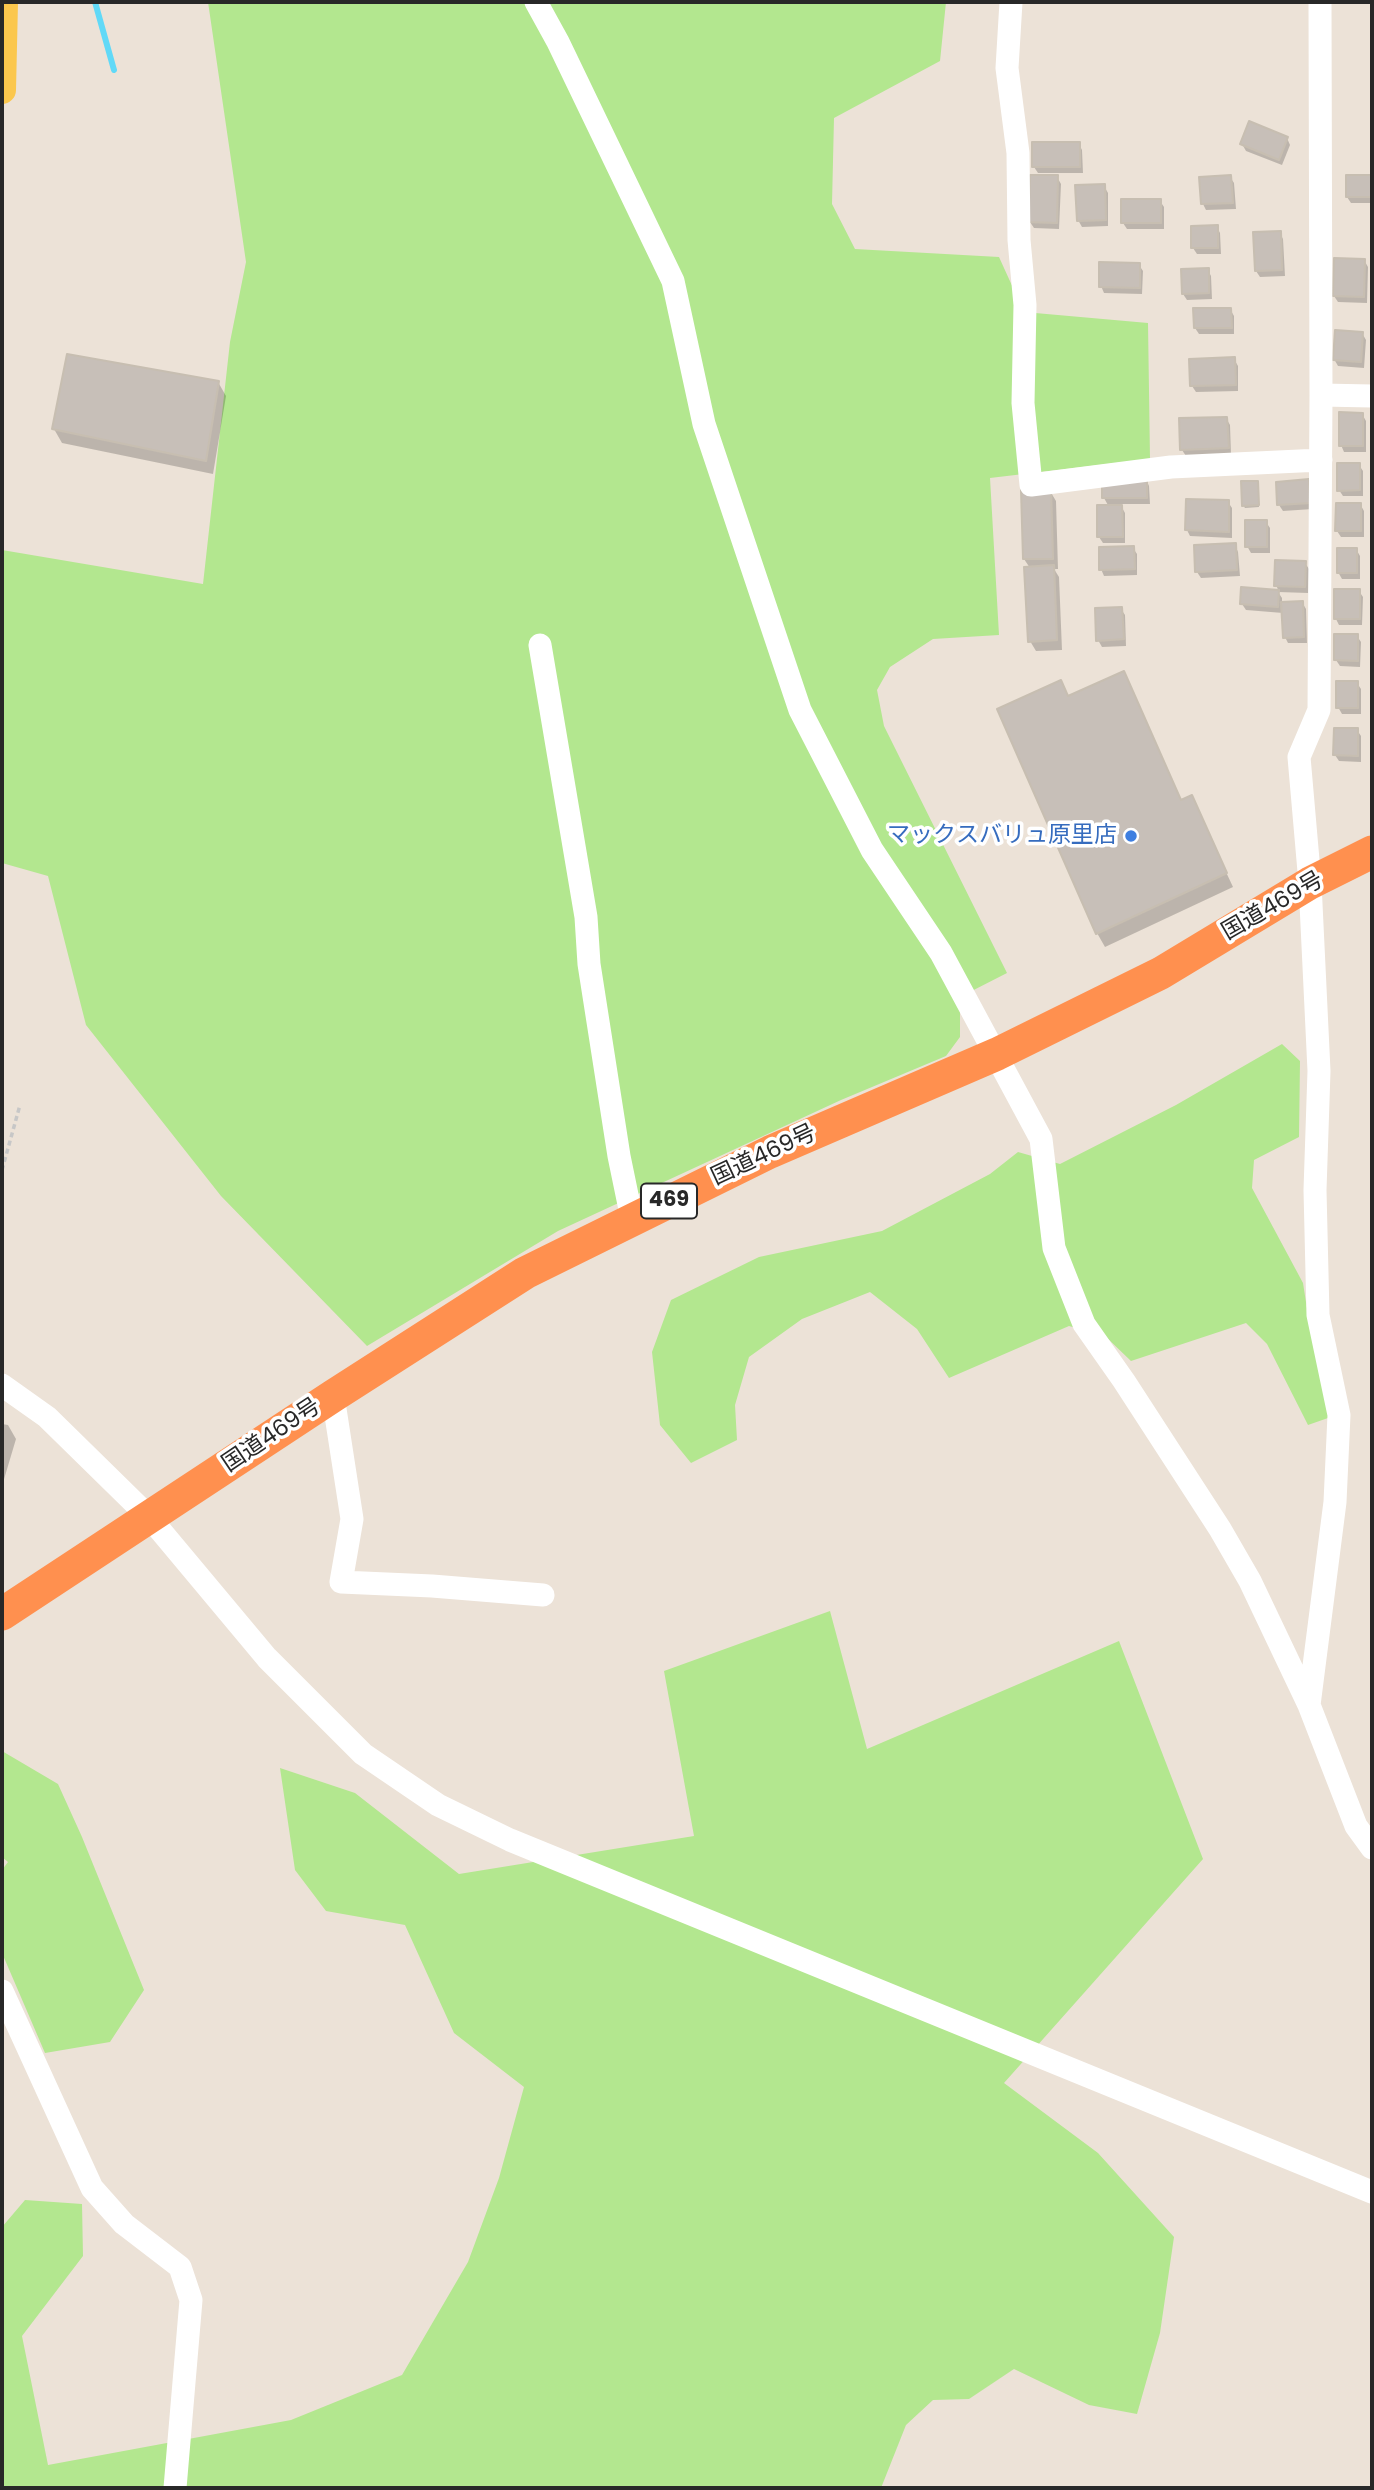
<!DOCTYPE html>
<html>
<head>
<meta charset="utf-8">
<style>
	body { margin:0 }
	#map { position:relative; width:1374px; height:2490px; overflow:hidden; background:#ece2d7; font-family:Poppins,sans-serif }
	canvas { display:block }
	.frame { position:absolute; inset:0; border:4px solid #282828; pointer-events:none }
</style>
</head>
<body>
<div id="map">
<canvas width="1374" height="2490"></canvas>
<div class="frame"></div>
</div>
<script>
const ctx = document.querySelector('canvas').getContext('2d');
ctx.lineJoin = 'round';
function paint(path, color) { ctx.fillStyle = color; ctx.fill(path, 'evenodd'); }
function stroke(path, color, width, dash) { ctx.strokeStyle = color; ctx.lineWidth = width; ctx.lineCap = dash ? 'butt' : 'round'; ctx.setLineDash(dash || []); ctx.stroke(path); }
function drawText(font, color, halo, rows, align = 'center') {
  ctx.font = font + ' Poppins,"Noto Sans JP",sans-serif'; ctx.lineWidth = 7; ctx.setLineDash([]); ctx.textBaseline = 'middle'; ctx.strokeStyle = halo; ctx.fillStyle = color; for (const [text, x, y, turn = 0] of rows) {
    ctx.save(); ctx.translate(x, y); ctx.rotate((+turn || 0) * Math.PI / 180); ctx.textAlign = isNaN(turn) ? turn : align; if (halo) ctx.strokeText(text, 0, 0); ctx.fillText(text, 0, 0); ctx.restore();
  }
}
paint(new Path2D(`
	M208,2H946L940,61L834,118L832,204L855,249L999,257L1024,312L1148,323L1150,459L990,478L999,635L933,639L890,667L877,690L884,726L1007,973L960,997V1037L946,1056L841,1100L558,1231L367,1346L221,1196L86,1025L48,876L2,863V550L203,584L230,342L246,262Z
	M1282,1044L1300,1061L1299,1137L1254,1160L1252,1188L1303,1283L1311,1334L1329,1395L1328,1418L1308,1425L1267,1344L1246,1323L1131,1361L1105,1336L1069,1326L949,1378L917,1329L870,1292L802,1319L749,1357L735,1405L737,1440L691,1463L660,1425L652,1352L671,1300L759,1257L882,1231L990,1174L1018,1152L1060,1164L1176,1105Z
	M830,1611L867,1749L1119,1641L1203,1859L1004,2083L1098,2153L1174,2237L1160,2333L1137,2414L1089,2405L1014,2369L969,2399L933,2400L906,2425L881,2488H2V2227L25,2200L82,2204L83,2256L22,2336L48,2465L291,2420L402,2375L468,2262L499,2178L524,2087L454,2033L405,1925L326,1911L295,1870L280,1768L355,1793L459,1874L694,1836L664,1671Z
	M2,1751L58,1784L82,1837L144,1990L110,2042L45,2053L2,1953V1870L8,1862L2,1857Z`), '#b3e78f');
paint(new Path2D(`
	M1287,138L1290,145L1282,165L1246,151L1242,144Z
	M1079,144L1082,150L1083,173H1038L1034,167Z
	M1057,177L1061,184L1059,229L1034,228L1030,222Z
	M1230,177L1234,183L1236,209L1206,210L1203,204Z
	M1347,177H1372V203H1351L1347,197Z
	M1104,186L1108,193V226L1082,227L1078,220Z
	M1160,201L1164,207V229H1127L1123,223Z
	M1217,227L1220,233L1221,254H1197L1193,248Z
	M1280,233L1283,239L1285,276L1260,277L1256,271Z
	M1364,260L1368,267L1367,303L1338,302L1334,296Z
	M1139,265L1143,271L1142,294L1104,293L1101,286Z
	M1208,270L1211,276L1212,299L1187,300L1183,294Z
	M1230,309L1234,316V334H1199L1195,328Z
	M1362,333L1366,340L1364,368L1338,366L1334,359Z
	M1234,359L1238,366V391L1196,392L1192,386Z
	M218,382L226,396L213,474L62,443L54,429Z
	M1362,414L1366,421V452H1344L1341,445Z
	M1226,418L1230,425L1231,454L1186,456L1182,450Z
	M1359,465L1363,471V496H1343L1339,490Z
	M1146,479L1149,486L1150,504H1120L1125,513V543H1103L1099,537L1109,507L1104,498Z
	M1308,481L1313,509L1283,511L1279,505Z
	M1257,483L1259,507L1245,508L1243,505Z
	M1050,491L1056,501L1058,569H1054L1059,577L1062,650L1036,651L1030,641V568L1024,559L1023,492Z
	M1228,502L1232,508V538L1190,536L1187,530Z
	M1360,504L1364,511V537H1341L1337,531Z
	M1266,522L1270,528V553H1251L1247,546Z
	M1235,545L1238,552L1240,576L1201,578L1197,572Z
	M1133,548L1137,554V575L1104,576L1101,569Z
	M1356,549L1360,556V579H1342L1338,572Z
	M1305,563L1309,569L1308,593L1278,592L1282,598V603L1302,602L1306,609L1307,643H1288L1285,637L1283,613L1246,610L1242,604L1243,589L1279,592L1276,585Z
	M1359,591L1363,597L1362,625H1339L1336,619Z
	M1121,609L1125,615L1126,646L1102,647L1098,640Z
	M1357,636L1361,642L1360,667L1340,666L1336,660Z
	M1060,682L1069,698L1131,687L1182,802L1191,797L1233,887L1105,947L1097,933Z
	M1357,683L1361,689V714H1342L1338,707Z
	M1357,730L1361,736V762L1339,761L1335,755Z
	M2,1424L8,1425L16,1439L2,1486Z`), '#0003');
stroke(new Path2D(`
	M95,2L114,70`), '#61d9f7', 6);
const building = new Path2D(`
	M1249,121L1288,137L1279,160L1240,144Z
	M1032,142H1080V167H1032Z
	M1030,175H1058L1057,223L1028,222Z
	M1231,175L1233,203L1201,204L1199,177Z
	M1346,175H1372V197H1346Z
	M1105,184L1106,220L1077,221L1075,185Z
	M1121,199H1161V223H1121Z
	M1218,225V248H1191V226Z
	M1281,231L1282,270L1255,271L1253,232Z
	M1334,258L1365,259L1364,297L1333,296Z
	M1099,262L1140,263V288L1099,287Z
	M1209,268V293L1182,294L1181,269Z
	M1193,308H1231L1232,328H1194Z
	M1335,330L1363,332L1361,362L1333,360Z
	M67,354L219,381L206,461L52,429Z
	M1235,357L1236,385L1190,386L1189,359Z
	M1339,412L1363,413V446H1339Z
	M1227,417L1229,448L1180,450L1179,418Z
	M1337,463H1360V490L1337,491Z
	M1102,478H1147V498H1102Z
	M1309,479L1310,503L1277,505L1276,482Z
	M1241,481H1258L1259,505L1242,506Z
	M1051,489L1053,559H1023L1021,490Z
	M1186,499L1229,500V532L1185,530Z
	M1336,503H1361V531H1335Z
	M1097,505H1122L1123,537H1097Z
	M1245,520H1267V547H1245Z
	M1236,543L1237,570L1195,572L1194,545Z
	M1134,546L1135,569L1099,570V547Z
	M1337,548H1357V573H1337Z
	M1275,560L1306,561L1305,587L1274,586Z
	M1054,565L1057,640L1028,642L1024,567Z
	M1241,587L1279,590L1278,607L1240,604Z
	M1334,589H1360V619H1334Z
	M1303,601L1304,637L1283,638L1281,602Z
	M1122,607L1124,639L1096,641L1095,608Z
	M1334,634H1358V661L1334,660Z
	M1124,671L1181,800L1192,795L1227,873L1096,934L997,709L1061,680L1068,696Z
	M1336,681H1358V708H1336Z
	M1334,728H1358V756L1333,755Z`);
paint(building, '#c7bfb8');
stroke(building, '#c7beb1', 2);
stroke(new Path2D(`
	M2,1170L20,1105`), '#c7c7c7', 3.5, [5, 3.5]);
stroke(new Path2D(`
	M536,2L558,42L673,281L704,424L800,710L872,850L941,953L1041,1139L1054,1248L1084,1324L1124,1381L1220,1529L1250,1581L1309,1705L1356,1826L1372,1848
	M1011,2L1007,68L1018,153L1019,240L1025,305L1023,403L1031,485L1171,467L1321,460
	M1321,395L1372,396
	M540,645L586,917L589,964L619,1156L632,1219
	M2,1385L47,1417L150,1518L267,1658L363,1754L438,1805L510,1840L1372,2192
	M333,1396L352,1519L341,1582L432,1586L543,1595
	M1309,1705L1335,1502L1339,1415L1318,1315L1315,1190L1319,1071L1310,883L1299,757L1319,710L1321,395L1320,2
	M2,1991L92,2188L124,2224L180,2267L191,2300L175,2488`), '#fff', 23);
stroke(new Path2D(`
	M2,90L4,2`), '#fbc74d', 28);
stroke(new Path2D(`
	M2,1614L333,1396L525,1273L770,1152L997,1054L1161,973L1310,883L1372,852`), '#ff904f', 33);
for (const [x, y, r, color] of [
	[1131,836,7,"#3f7fe0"]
]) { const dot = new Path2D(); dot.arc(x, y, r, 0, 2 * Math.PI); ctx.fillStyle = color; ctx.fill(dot); stroke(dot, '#fff', 2.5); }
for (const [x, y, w] of [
	[669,1201,56]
]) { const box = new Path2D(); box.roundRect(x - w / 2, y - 17.5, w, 35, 5); ctx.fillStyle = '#fff'; ctx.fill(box); stroke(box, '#282828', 2); }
drawText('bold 21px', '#282828', null, [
	["469",669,1201]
]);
drawText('23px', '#366cbe', '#fff', [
	["マックスバリュ原里店",1117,836]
], 'right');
drawText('23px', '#282828', '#fff', [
	["国道469号",1273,907,-30],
	["国道469号",764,1156,-25],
	["国道469号",272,1436,-34]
]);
</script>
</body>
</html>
